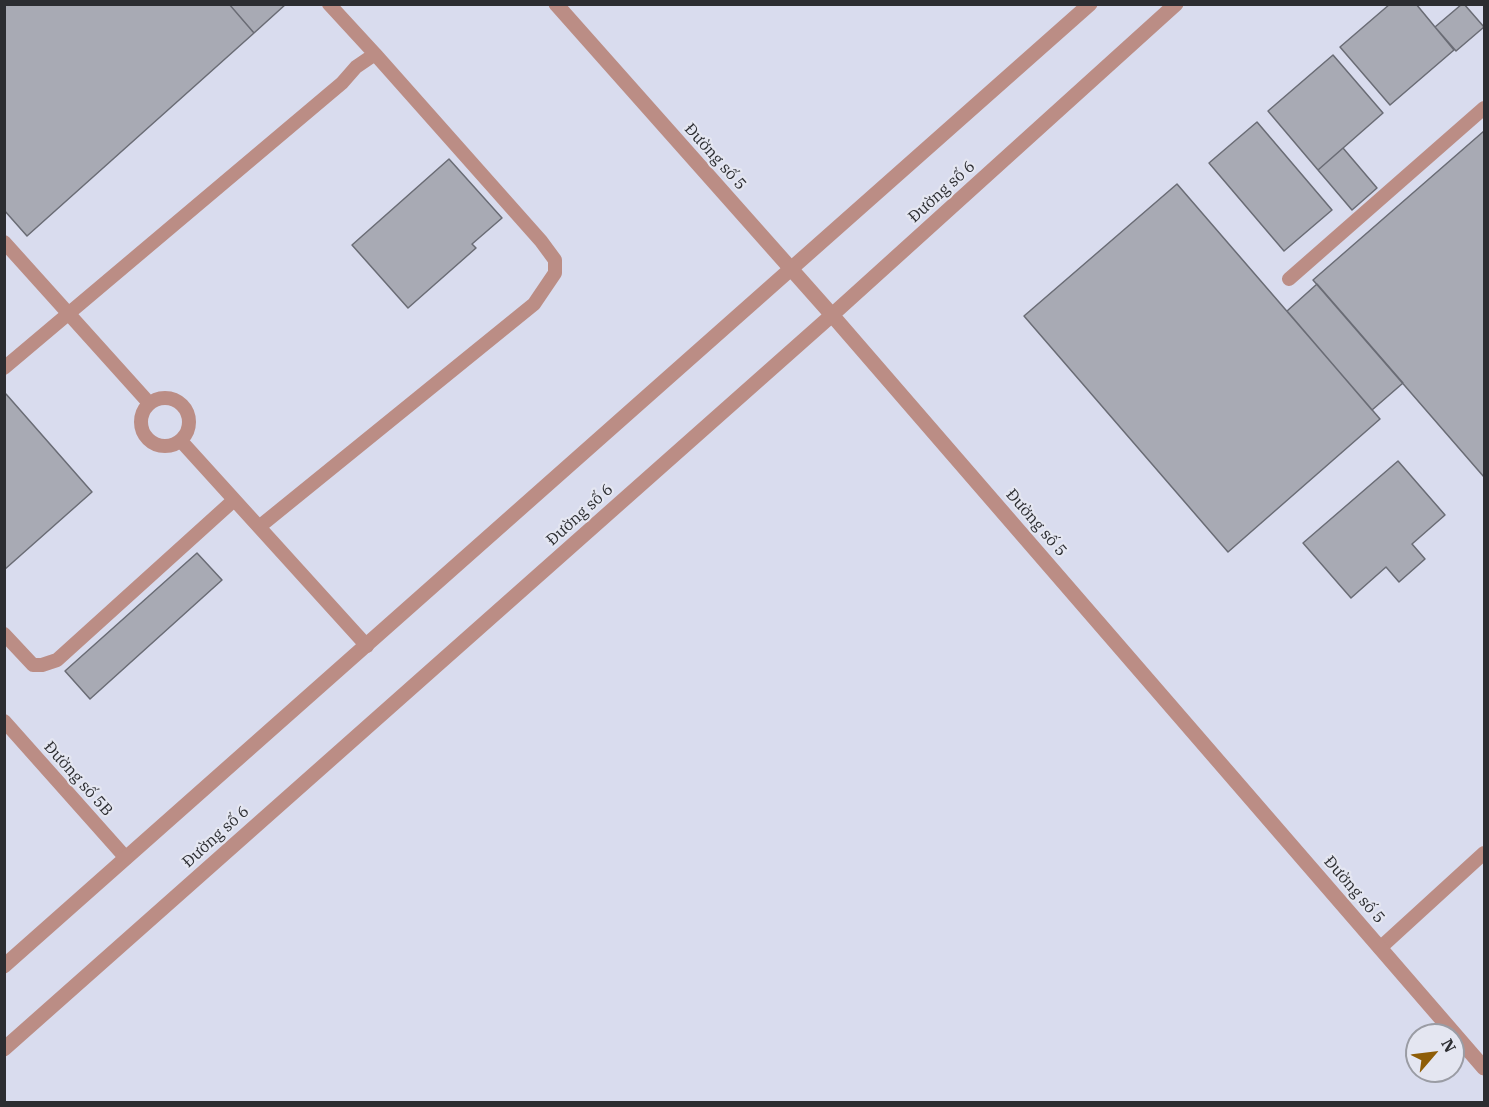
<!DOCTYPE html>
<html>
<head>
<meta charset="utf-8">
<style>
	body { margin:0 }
	#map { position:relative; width:1489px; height:1107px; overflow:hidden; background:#e4e6f1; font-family:"IBM Plex Serif",serif }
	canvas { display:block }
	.frame { position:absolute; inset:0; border:6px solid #2c2d31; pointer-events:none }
	.north { position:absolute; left:1405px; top:1023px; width:60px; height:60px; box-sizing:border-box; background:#e4e6f1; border:2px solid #9a9ca4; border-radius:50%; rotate:62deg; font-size:16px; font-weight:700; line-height:24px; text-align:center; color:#2c2d31 }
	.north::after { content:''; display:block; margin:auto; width:21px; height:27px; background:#8e5d07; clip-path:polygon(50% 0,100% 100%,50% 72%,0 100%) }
</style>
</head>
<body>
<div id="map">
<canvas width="1489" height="1107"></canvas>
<div class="frame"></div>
<div class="north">N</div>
</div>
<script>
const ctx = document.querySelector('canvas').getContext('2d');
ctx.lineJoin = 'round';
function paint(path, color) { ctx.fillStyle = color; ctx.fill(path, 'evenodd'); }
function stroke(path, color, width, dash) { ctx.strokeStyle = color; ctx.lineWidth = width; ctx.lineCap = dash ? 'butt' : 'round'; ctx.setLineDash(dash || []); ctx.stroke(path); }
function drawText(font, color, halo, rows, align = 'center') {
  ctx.font = font + ' "IBM Plex Serif",serif'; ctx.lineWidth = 4.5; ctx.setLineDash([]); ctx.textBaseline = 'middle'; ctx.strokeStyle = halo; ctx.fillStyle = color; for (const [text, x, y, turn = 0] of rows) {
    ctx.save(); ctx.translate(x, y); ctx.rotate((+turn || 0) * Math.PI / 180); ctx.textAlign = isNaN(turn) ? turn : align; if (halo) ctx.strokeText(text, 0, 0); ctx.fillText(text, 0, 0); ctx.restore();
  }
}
paint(new Path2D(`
	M5,5H1484V1102H5ZM1417,1035H1453V1071H1417Z`), '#d9dcee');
const building = new Path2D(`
	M4,4H229L254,33L27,236L4,210Z
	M229,4H286L254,33Z
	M1390,4H1416L1454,50L1390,105L1340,47Z
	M1462,4H1464L1484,27L1456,51L1435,27Z
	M1333,55L1383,113L1318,170L1268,111Z
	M1257,122L1332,210L1284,251L1209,163Z
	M1484,131V477L1313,280Z
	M1343,148L1377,188L1352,210L1318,170Z
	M449,159L502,218L472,244L476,248L408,308L352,245Z
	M1177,184L1380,419L1228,552L1024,316Z
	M1317,284L1403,383L1372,410L1287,311Z
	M6,394L92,492L4,570V396Z
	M1398,461L1445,515L1412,544L1425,559L1399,582L1386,567L1351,598L1303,543Z
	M197,553L222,580L90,699L65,671Z`);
paint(building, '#a8aab4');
stroke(building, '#6a6c75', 1.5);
stroke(new Path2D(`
	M4,242L149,403
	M1289,279L1484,108
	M4,368L342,83L356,67L375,54L329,4
	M141 422a24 24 0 1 1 48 0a24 24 0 1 1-48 0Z
	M181,441L367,646
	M259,527L534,304L555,273V260L541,241L375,54
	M4,634L33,665H42L57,660L234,500
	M4,721L126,858
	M1380,948L1484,853`), '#bb8d85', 14);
stroke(new Path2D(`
	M556,4L832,315L1484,1068
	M4,966C367,646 727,323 1090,4
	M4,1049L832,315L1176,4`), '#bb8d85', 15);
drawText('16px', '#2c2d31', '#e4e6f1', [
	["Đường số 5",715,157,48],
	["Đường số 6",942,192,-42],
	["Đường số 6",580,515,-42],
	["Đường số 5",1036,523,49],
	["Đường số 5B",78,779,48],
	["Đường số 6",216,837,-42],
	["Đường số 5",1354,890,49]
]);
</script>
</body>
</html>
